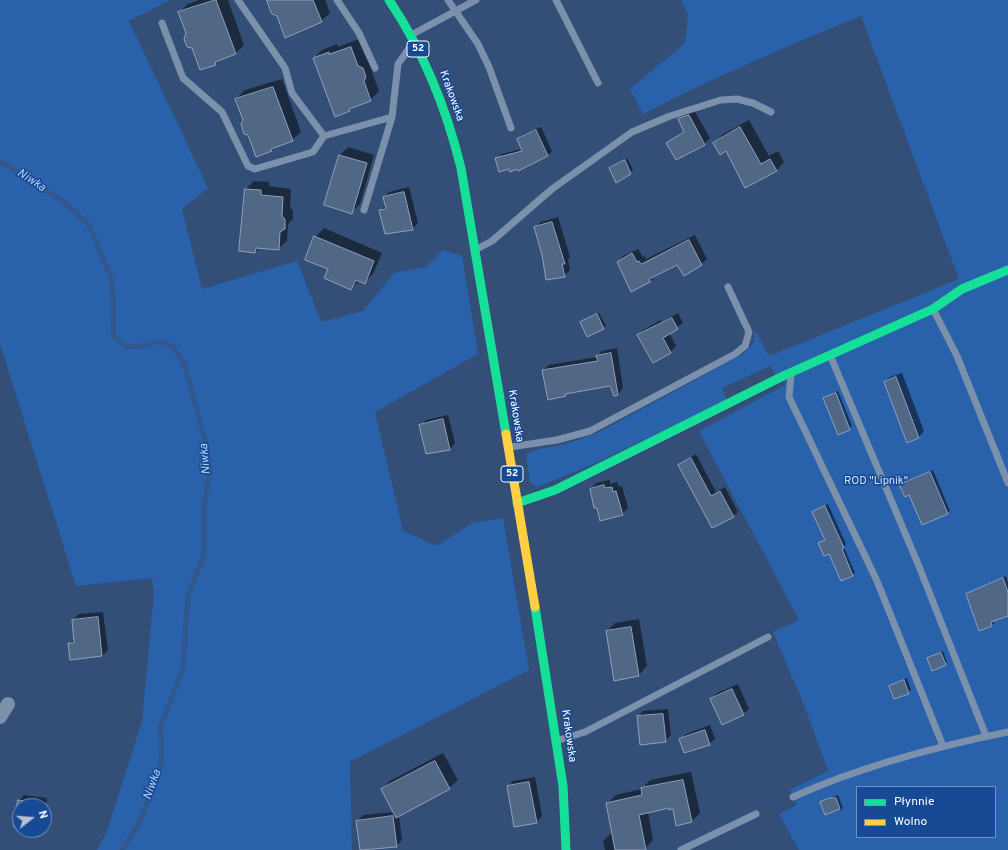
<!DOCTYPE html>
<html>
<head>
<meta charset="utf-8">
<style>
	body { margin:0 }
	#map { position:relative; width:1008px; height:850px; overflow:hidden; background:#334f77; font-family:Overpass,sans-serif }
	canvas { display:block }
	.legend { position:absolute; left:856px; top:786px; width:140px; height:52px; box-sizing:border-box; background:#164a94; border:1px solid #7392bf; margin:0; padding:5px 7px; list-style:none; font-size:12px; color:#fff }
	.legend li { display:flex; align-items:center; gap:8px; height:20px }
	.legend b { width:20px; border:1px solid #7392bf }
	.north { position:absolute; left:12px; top:798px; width:40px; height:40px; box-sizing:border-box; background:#164a94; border:1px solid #7392bf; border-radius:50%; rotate:73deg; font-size:11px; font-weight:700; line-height:16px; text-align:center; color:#fff }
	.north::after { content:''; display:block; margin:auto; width:14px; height:18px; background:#b8c1cf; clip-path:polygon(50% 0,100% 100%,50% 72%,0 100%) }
</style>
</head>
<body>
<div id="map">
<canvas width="1008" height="850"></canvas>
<ul class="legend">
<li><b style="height:5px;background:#16e098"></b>Płynnie</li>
<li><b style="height:5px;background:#ffcf43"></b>Wolno</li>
</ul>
<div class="north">N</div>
</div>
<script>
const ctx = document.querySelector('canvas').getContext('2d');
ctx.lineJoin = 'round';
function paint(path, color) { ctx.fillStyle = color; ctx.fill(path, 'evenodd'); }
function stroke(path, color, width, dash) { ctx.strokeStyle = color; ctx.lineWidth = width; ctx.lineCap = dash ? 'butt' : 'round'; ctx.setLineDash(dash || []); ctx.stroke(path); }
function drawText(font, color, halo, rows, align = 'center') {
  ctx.font = font + ' Overpass,sans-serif'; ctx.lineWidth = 3; ctx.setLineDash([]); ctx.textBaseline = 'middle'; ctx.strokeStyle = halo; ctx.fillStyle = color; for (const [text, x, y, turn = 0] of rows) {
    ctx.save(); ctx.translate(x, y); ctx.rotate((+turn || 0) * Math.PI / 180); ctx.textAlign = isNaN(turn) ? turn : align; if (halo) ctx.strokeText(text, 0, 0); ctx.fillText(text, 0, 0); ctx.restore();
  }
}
paint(new Path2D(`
	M0,0H170L129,21L208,188L182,209L202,289L297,261L321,322L363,311L394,273L426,267L443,250L462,256L478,354L375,412L403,531L437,546L472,523L503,518L529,670L350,762L352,850H97L107,831L142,721L154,593L152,578L76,586L0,344Z
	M681,0H1008V850H799L779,814L797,805L790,790L828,771L804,705L773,632L799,620L699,431L787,384L776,376L770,366L722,388L727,400L596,463L537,487L530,483L526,454C536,449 545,448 556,446C574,442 591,436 607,428L743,354L754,342V332L756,331L767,353L772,355L959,279L861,16C787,46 714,77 643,114L630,89L685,43L688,15ZM857,787H995V837H857Z`), '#2961ab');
paint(new Path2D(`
	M199,0H228L244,45L236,53L220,59L215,64L193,48L179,12L188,4Z
	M272,0H325L330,13L321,21L278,15Z
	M359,39L366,58L371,60L374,68L372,72L379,91L370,100L355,105L350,110L314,58L322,50L337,44L338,47Z
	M282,79L301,132L292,140L276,146L272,151L244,120L236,99L245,90Z
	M694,110L710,138L704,144L668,143L684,131L679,119L684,114Z
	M749,120L769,156L778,151L784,162L776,171L726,150L714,143L723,134Z
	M541,127L552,151L548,155L532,164L510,171L509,168L497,159L501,154L522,149L518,139L522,135Z
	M348,147L374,155L360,204L351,212L325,205L340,155Z
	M627,158L633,170L617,181L610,168Z
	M254,181L269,182V186L291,189L290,207L293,211V219L288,224L287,241L278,249L259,248L255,252L246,189Z
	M409,187L418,223L412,229L380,211L386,205L384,197L389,192Z
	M558,217L570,257L568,260L570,270L564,276L543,255L535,227L541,222Z
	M324,228L382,253L373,274L365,282L360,280L351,289L329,269L315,237Z
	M695,235L707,259L701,264L678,263L655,276L650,281L618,262L623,256L638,249L643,257L645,256L646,259Z
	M599,313L606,326L603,328L581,322Z
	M678,313L683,323L669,333L676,346L670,352L653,362L638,335L643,330L661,320L662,322Z
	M617,348L623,388L618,394L610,385L568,392L565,395L543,370L549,365L597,357L602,351Z
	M902,373L924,431L919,437L885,382L890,377Z
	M838,391L852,426L838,434L824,398Z
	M448,415L455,443L450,449L420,426L426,420Z
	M696,454L716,492L725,487L738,512L733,516L712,527L680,465Z
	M933,470L950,511L923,524L910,494L900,485Z
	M610,480V484L617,482L619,487L622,486L628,508L622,514L591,489L596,483Z
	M828,504L846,544L844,547L855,573L852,575L819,543L826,539L813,512Z
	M1006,576L1008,583V615L993,620L994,623L992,626L968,594Z
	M103,612L108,650L102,656L71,659L69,644L75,638L73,620L79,614Z
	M639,619L647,666L639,675L615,679L607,631L615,623Z
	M943,651L947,662L945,664L928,659Z
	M907,678L911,690L895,698L890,686Z
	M738,684L749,709L743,714L711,699L717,693Z
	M668,709L671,735L665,741L638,717L643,711Z
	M710,725L715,739L709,744L681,739L686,734Z
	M443,753L458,780L449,788L399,815L402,840L396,846L361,850L358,821L363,815L394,812L382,789L390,781Z
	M691,772L700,813L692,821L676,824L674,808L669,807L648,812L653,840L644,850H605L603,841L612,832L608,803L616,795L642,789L650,780Z
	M535,777L542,816L537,822L508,786L513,781Z
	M24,795L47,798L44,816V806H20V827L19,801Z
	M838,795L843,808L841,810H834L821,802Z`), '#0007');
stroke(new Path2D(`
	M0,161L64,202L89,225L112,281L114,336L126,347L141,346L160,341L172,346L184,363L205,439L210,470L204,504V555L188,596L183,668L160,728L162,759L153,789L138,825L122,850`), '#32578d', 5);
const building = new Path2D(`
	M216,0L236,54L215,62L216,65L200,70L192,48L187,47L184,39L186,33L178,12Z
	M267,0H313L322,22L285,38L277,16L272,14Z
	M351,47L358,66L363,68L366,77L364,81L371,101L349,109L350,111L335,117L313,58L329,52V54Z
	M273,87L293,141L271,149L272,151L256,157L248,135L244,134L241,124L243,120L235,99Z
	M689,115L705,145L676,160L666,143L684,132L678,119Z
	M740,127L761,164L770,159L777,171L745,188L726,151L720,155L713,143Z
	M536,130L548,156L518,171L517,169L510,172L509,169L499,172L495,158L522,151L517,139Z
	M339,155L367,163L352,214L324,205Z
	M625,160L631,174L616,183L609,168Z
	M245,189L261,190V195L283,197L282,216L285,219V229L280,232L279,250L256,248L255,253L239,251Z
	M404,192L413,230L385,234L379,210L386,209L383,197Z
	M552,222L565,264H562L565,277L546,280L542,255L534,227Z
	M314,236L374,261L365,284L356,280L351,290L324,278L328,269L305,260Z
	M689,240L702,265L684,276L677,265L649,279L650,282L631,292L617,262L632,253L637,262L639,261L641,264Z
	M597,314L604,329L587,337L580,322Z
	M672,318L678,329L663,338L671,353L653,363L637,335Z
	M611,353L618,395L614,396L610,386L565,394L566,396L548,400L542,370L598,361L596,356Z
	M896,377L919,438L907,443L884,382Z
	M836,393L850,430L838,435L823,398Z
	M443,419L450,450L426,454L419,425Z
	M691,458L711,496L720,491L734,517L712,528L678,465Z
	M930,472L948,514L922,525L909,495L905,497L899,485Z
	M604,485L605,488L612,487L613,492L616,491L623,515L600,521L597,508H594L590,489Z
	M825,506L844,548L842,549L853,576L841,581L829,554L824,556L818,543L825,540L812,512Z
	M1003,578L1008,592V616L991,622L992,626L979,631L966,594Z
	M98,617L102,656L70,660L68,643H74L72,620Z
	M631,627L639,676L614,681L606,631Z
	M941,653L946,665L932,671L927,658Z
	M904,680L909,694L894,699L889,686Z
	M732,689L744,715L722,725L710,699Z
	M663,714L666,742L640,745L637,716Z
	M705,730L710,745L684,753L679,739Z
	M435,761L450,789L396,818L381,789Z
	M683,780L692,822L676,826L673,809L669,810V808L639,815L646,850H615L606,803L642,795L641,788Z
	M529,782L537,823L514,827L507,786Z
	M830,798H836L840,809L825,815L820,802Z
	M18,800L42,804L41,806H20V828L14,827Z
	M393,816L397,847L360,850L356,821Z`);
paint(building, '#506786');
stroke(building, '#90a0b8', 1);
stroke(new Path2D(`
	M238,0L285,68L292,93L324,136
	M337,0L359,33L375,68
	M448,0L478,44L489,67L511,128
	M556,0L598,83
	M162,23L183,78L222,112L248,166L255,169L313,152L324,136L392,117
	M413,34L476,0
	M364,210L392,117L398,64L412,44
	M477,249L492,241L552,189L632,132L670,116L721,100L737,99L753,103L771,112
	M933,309L957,356L1008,483
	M830,355L918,564L986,736
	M791,375L789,397L877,581L943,746
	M510,447L557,440L590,431L735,354L745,346L749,332L728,287
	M559,740L585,732L768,637
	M793,797C862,766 934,747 1008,732
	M681,850L756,814`), '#7b90aa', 7);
stroke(new Path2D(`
	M0,717L8,704`), '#7b90aa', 14);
stroke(new Path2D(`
	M389,0C424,52 446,107 461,168L506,434
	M517,503L555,490L783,376L933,309L962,289L1008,270
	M535,607L563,786L566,850`), '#16e098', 9);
stroke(new Path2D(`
	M506,434L535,607`), '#ffcf43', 9);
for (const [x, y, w] of [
	[418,49,22],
	[512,474,22]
]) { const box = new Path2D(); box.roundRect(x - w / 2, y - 8, w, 16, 3); ctx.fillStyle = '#164a94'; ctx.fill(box); stroke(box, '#fff', 1); }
drawText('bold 10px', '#fff', null, [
	["52",418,49],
	["52",512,474]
]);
drawText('11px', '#fff', '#164a94', [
	["Krakowska",451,96,70],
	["Krakowska",515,416,81],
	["Krakowska",568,736,82]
]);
drawText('11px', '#cde1fc', '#164a94', [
	["ROD \"Lipnik\"",876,482]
]);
drawText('italic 12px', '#b2d0f8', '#164a94', [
	["Niwka",31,181,33],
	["Niwka",206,459,-95],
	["Niwka",153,785,-70]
]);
</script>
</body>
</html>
